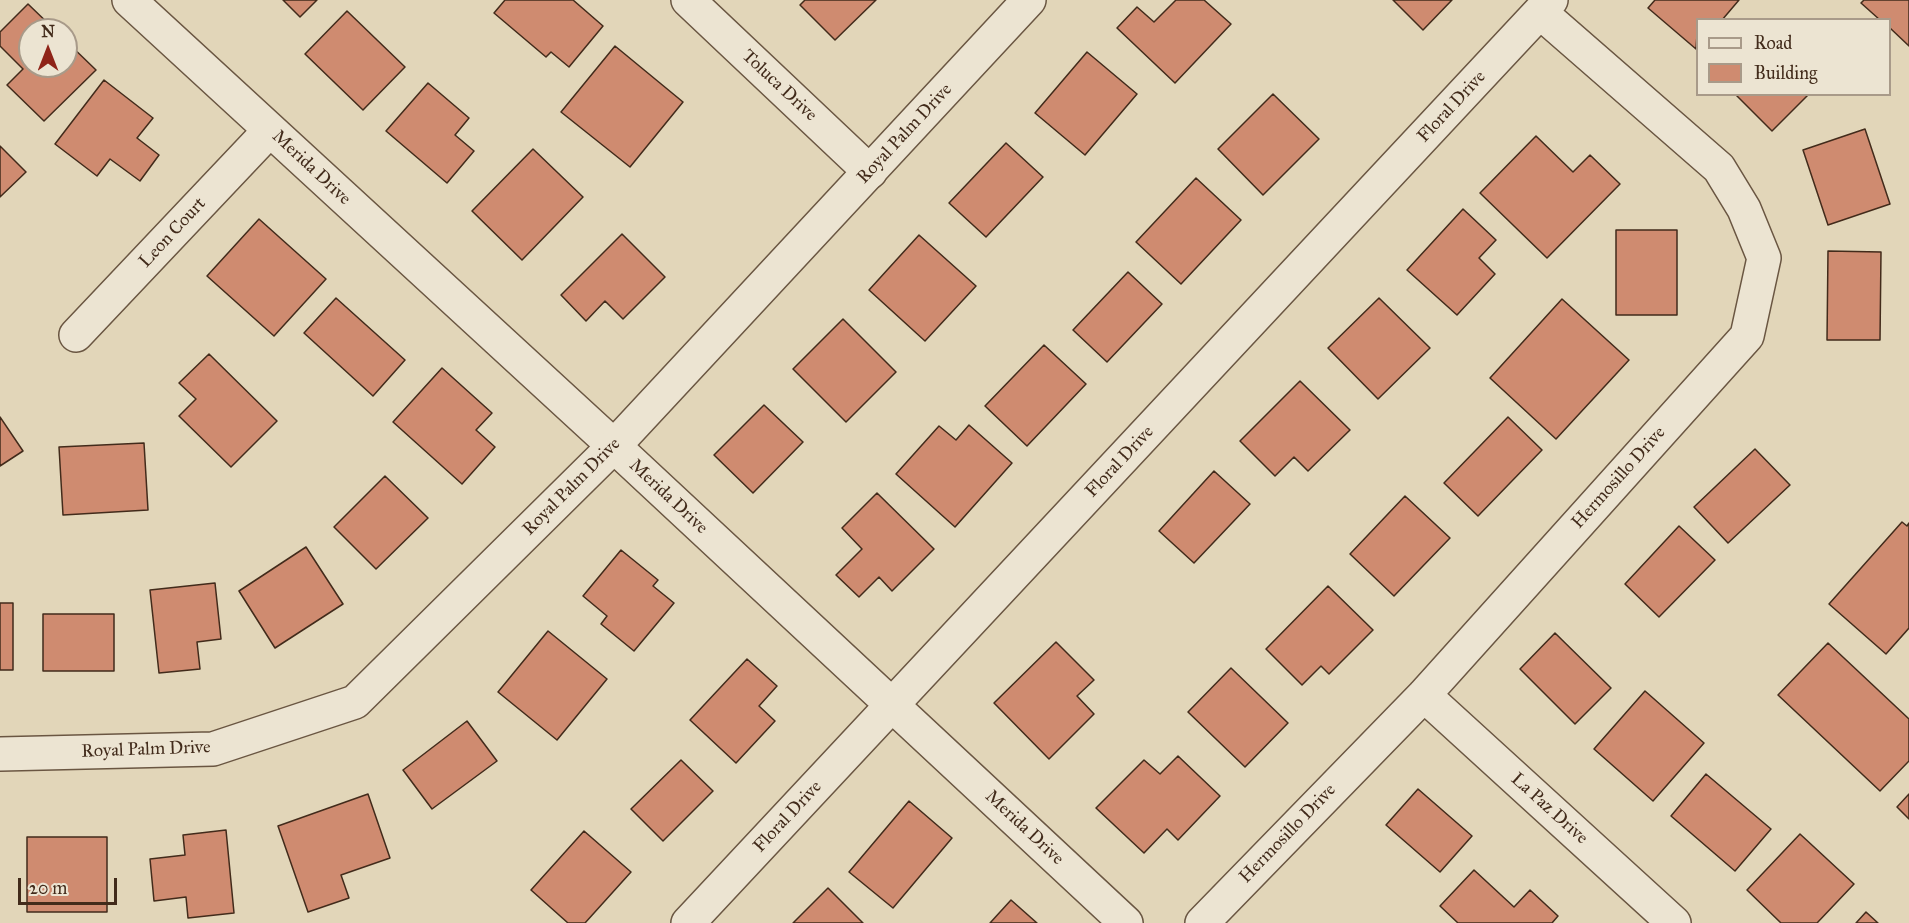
<!DOCTYPE html>
<html>
<head>
<meta charset="utf-8">
<style>
	body { margin:0 }
	#map { position:relative; width:1909px; height:923px; overflow:hidden; background:#e2d6b9; font-family:"IM FELL Great Primer",serif }
	canvas { display:block }
	.legend { position:absolute; left:1696px; top:18px; width:195px; height:78px; box-sizing:border-box; background:#ece4d2; border:2px solid #a89a89; margin:0; padding:8px 10px; list-style:none; font-size:18px; color:#422b1b }
	.legend li { display:flex; align-items:center; gap:12px; height:30px }
	.legend b { width:30px; border:2px solid #a89a89 }
	.north { position:absolute; left:18px; top:18px; width:60px; height:60px; box-sizing:border-box; background:#ece4d2; border:2px solid #a89a89; border-radius:50%; rotate:0deg; font-size:16px; font-weight:700; line-height:24px; text-align:center; color:#422b1b }
	.north::after { content:''; display:block; margin:auto; width:21px; height:27px; background:#8f2418; clip-path:polygon(50% 0,100% 100%,50% 72%,0 100%) }
	.scale { position:absolute; left:18px; top:878px; width:99px; height:27px; box-sizing:border-box; border:3px solid #422b1b; border-top:0; padding-left:8px; font-size:18px; line-height:21px; white-space:nowrap; color:#422b1b; -webkit-text-stroke:4px #ece4d2; paint-order:stroke }
</style>
</head>
<body>
<div id="map">
<canvas width="1909" height="923"></canvas>
<ul class="legend">
<li><b style="height:8px;background:#ece4d2"></b>Road</li>
<li><b style="height:16px;background:#cf8b70"></b>Building</li>
</ul>
<div class="north">N</div>
<div class="scale">20 m</div>
</div>
<script>
const ctx = document.querySelector('canvas').getContext('2d');
ctx.lineJoin = 'round';
function paint(path, color) { ctx.fillStyle = color; ctx.fill(path, 'evenodd'); }
function stroke(path, color, width, dash) { ctx.strokeStyle = color; ctx.lineWidth = width; ctx.lineCap = dash ? 'butt' : 'round'; ctx.setLineDash(dash || []); ctx.stroke(path); }
function drawText(font, color, halo, rows, align = 'center') {
  ctx.font = font + ' "IM FELL Great Primer",serif'; ctx.lineWidth = 5; ctx.setLineDash([]); ctx.textBaseline = 'middle'; ctx.strokeStyle = halo; ctx.fillStyle = color; for (const [text, x, y, turn = 0] of rows) {
    ctx.save(); ctx.translate(x, y); ctx.rotate((+turn || 0) * Math.PI / 180); ctx.textAlign = isNaN(turn) ? turn : align; if (halo) ctx.strokeText(text, 0, 0); ctx.fillText(text, 0, 0); ctx.restore();
  }
}
const building = new Path2D(`
	M283,0H317L300,17Z
	M505,0H573L603,26L569,67L551,52L546,57L494,13Z
	M805,0H876L835,40L800,5Z
	M1176,0H1204L1231,24L1175,83L1117,28L1137,7L1154,22Z
	M1393,0H1452L1423,30Z
	M1655,0H1739L1722,20H1698L1696,49L1648,8Z
	M1864,0H1909V46L1890,28V20H1880L1861,3Z
	M28,4L55,30H30V66H66V41L96,70L44,121L7,85L23,69L0,46V32Z
	M347,11L405,67L363,110L305,54Z
	M615,46L683,102L630,167L561,112Z
	M1087,52L1137,94L1085,155L1035,113Z
	M104,80L153,118L137,138L159,155L140,181L110,159L97,176L55,144Z
	M428,83L469,118L455,135L474,151L447,183L386,131Z
	M1273,94L1319,139L1263,195L1218,149Z
	M1735,94H1809L1772,131Z
	M1865,129L1890,204L1828,225L1803,150Z
	M1536,136L1573,172L1590,155L1620,184L1547,258L1480,193Z
	M1006,143L1043,177L986,237L949,203Z
	M0,146L26,172L0,197Z
	M533,149L583,197L522,260L472,211Z
	M1196,178L1241,220L1181,284L1136,242Z
	M1463,209L1496,240L1479,258L1495,274L1457,315L1407,270Z
	M259,219L326,279L274,336L207,276Z
	M1616,230H1677V315H1616Z
	M622,234L665,277L623,319L605,301L586,321L561,295Z
	M919,235L976,286L925,341L869,290Z
	M1828,251L1881,252L1880,340H1827Z
	M1128,272L1162,304L1107,362L1073,330Z
	M336,298L405,360L373,396L304,333Z
	M1379,298L1430,348L1378,399L1328,348Z
	M1562,299L1629,360L1556,439L1490,378Z
	M843,319L896,372L846,422L793,369Z
	M1044,345L1086,384L1027,446L985,406Z
	M209,354L277,421L231,467L179,416L196,399L179,383Z
	M442,368L492,413L476,430L495,447L462,484L393,422Z
	M1300,381L1350,430L1308,471L1294,457L1275,476L1240,441Z
	M764,405L803,442L753,493L714,455Z
	M0,417L23,451L0,466Z
	M1508,417L1542,450L1478,516L1444,483Z
	M969,425L1012,463L955,527L896,474L939,426L956,440Z
	M144,443L148,510L63,515L59,447Z
	M1755,449L1790,485L1728,543L1694,507Z
	M1214,471L1250,504L1194,563L1159,531Z
	M385,476L428,518L376,569L334,527Z
	M877,493L934,549L892,591L879,577L859,597L836,575L862,549L842,528Z
	M1405,496L1450,538L1394,596L1350,554Z
	M1902,522L1907,526L1909,523V628L1886,654L1829,604Z
	M1679,526L1715,560L1659,617L1625,584Z
	M306,547L343,604L275,648L239,591Z
	M621,550L658,580L653,586L674,603L634,651L601,624L607,616L583,596Z
	M215,583L221,639L197,642L200,669L159,673L150,590Z
	M1328,586L1373,630L1329,674L1321,666L1302,685L1266,649Z
	M0,603H13V670H0Z
	M43,614H114V671H43Z
	M548,631L607,679L557,740L498,692Z
	M1555,633L1611,688L1575,724L1520,669Z
	M1056,642L1094,680L1077,696L1094,714L1049,759L994,703Z
	M1828,643L1909,719V761L1880,791L1778,695Z
	M747,659L777,686L759,706L775,721L736,763L690,720Z
	M1231,668L1288,723L1245,767L1188,712Z
	M1645,691L1704,743L1653,801L1594,749Z
	M467,721L497,761L432,809L403,770Z
	M1178,756L1220,796L1178,840L1167,829L1144,853L1096,808L1144,760L1160,774Z
	M681,760L713,791L663,841L631,809Z
	M1706,774L1771,829L1735,871L1671,816Z
	M1418,789L1472,836L1440,872L1386,825Z
	M368,794L390,858L341,875L349,898L308,912L278,826Z
	M1909,794V819L1897,807Z
	M909,801L952,838L893,908L849,872Z
	M226,830L234,913L188,918L186,897L154,901L150,859L185,855L183,835Z
	M584,831L631,872L585,923H568L531,890Z
	M1800,834L1854,884L1817,923H1781L1747,890Z
	M27,837H107V912H27Z
	M1474,870L1514,907L1530,890L1558,916L1552,923H1458L1440,906Z
	M828,888L863,923H793Z
	M1011,900L1037,923H990Z
	M1866,912L1878,923H1856Z`);
paint(building, '#cf8b70');
stroke(building, '#422b1b', 1.5);
const minor = new Path2D(`
	M129,0L614,446L1126,923
	M688,0L870,172
	M76,335L270,130
	M1424,695L1674,923
	M688,923L1551,0
	M1202,923L1424,695L1747,336L1764,258L1744,209L1719,168L1540,12`);
const tertiary = new Path2D(`
	M0,754L213,749L355,702L614,446L1029,0`);
stroke(minor, '#6a5642', 36);
stroke(tertiary, '#6a5642', 36);
stroke(minor, '#ece4d2', 33);
stroke(tertiary, '#ece4d2', 33);
drawText('18px', '#422b1b', '#ece4d2', [
	["Toluca Drive",779,86,43],
	["Floral Drive",1452,107,-47],
	["Royal Palm Drive",905,134,-47],
	["Merida Drive",311,168,43],
	["Leon Court",173,233,-47],
	["Floral Drive",1120,462,-47],
	["Hermosillo Drive",1619,478,-48],
	["Royal Palm Drive",572,487,-45],
	["Merida Drive",668,497,43],
	["Royal Palm Drive",146,750,-2],
	["La Paz Drive",1549,809,42],
	["Floral Drive",788,817,-47],
	["Merida Drive",1024,828,43],
	["Hermosillo Drive",1288,834,-46]
]);
</script>
</body>
</html>
